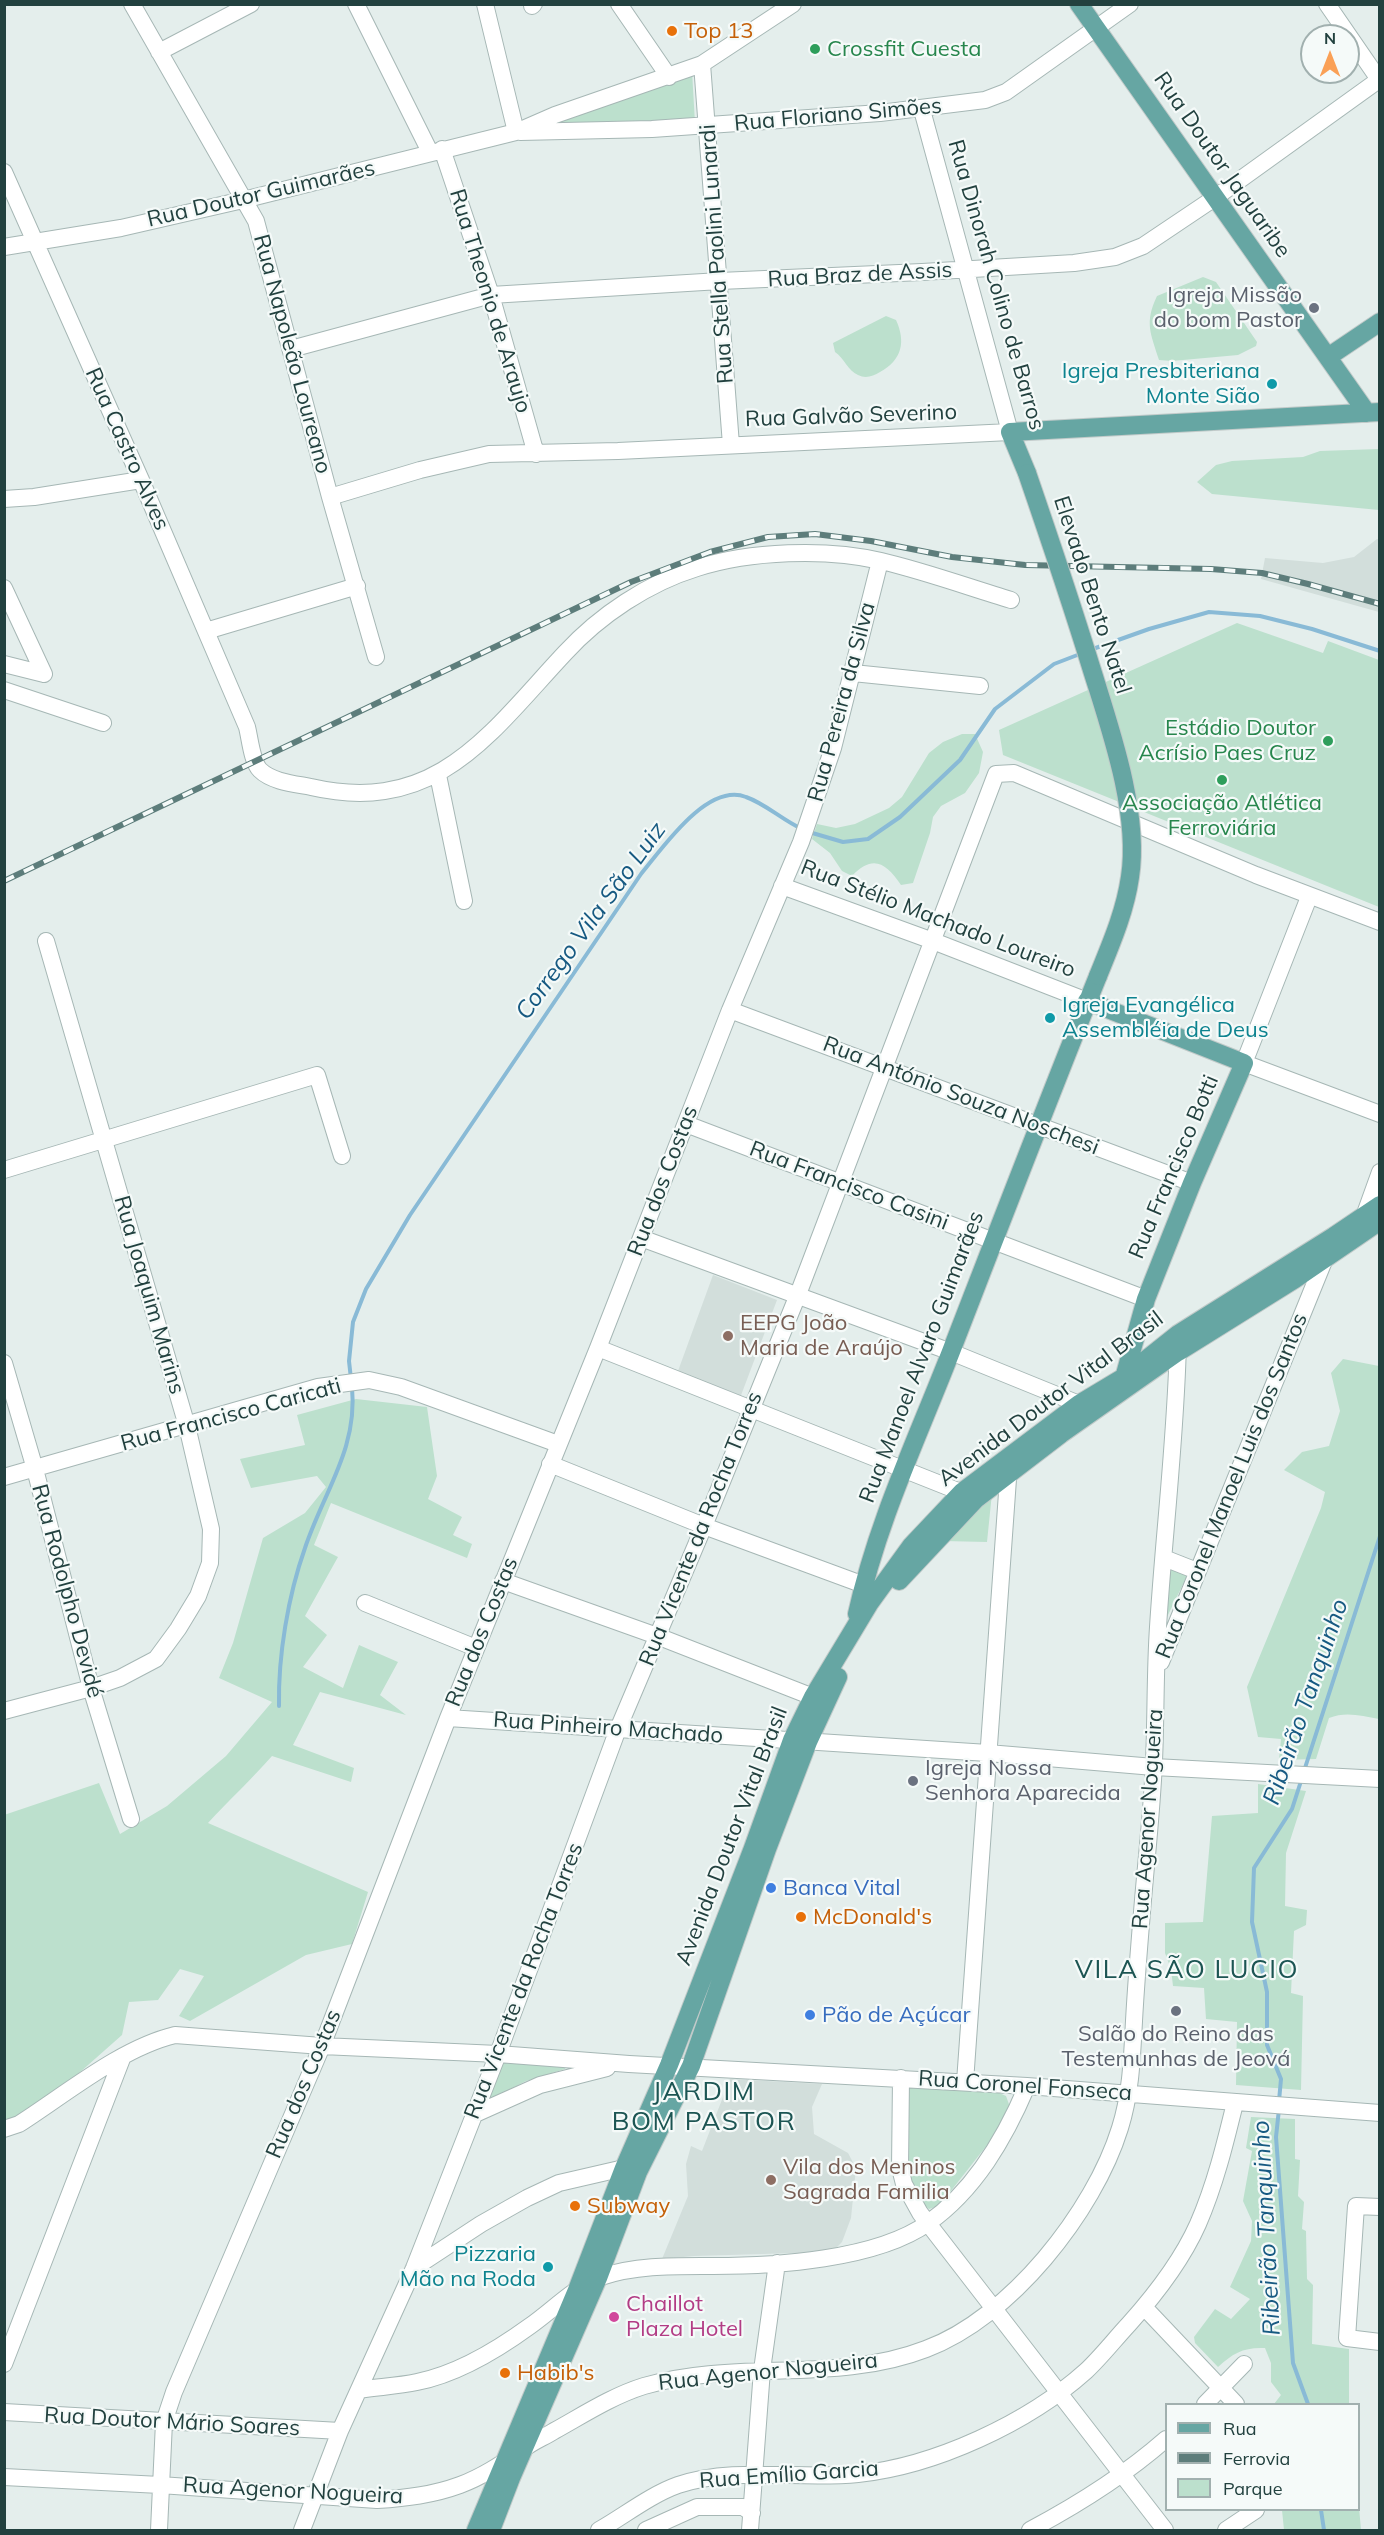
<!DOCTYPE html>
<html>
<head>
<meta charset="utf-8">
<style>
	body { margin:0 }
	#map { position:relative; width:1384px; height:2535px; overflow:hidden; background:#e4eeec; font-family:Mulish,sans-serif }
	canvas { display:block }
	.frame { position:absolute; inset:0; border:6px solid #22413f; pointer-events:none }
	.legend { position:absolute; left:1165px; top:2403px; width:195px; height:108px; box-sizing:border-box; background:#f5faf9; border:2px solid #a1b0af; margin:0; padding:8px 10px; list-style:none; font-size:18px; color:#22413f }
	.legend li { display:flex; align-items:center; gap:12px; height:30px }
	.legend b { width:30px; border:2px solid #a1b0af }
	.north { position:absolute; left:1300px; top:24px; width:60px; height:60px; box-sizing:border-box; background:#f5faf9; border:2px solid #a1b0af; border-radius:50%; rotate:0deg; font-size:16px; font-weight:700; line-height:24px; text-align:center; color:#22413f }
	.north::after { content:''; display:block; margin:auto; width:21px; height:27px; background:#faa056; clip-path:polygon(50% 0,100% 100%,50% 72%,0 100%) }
</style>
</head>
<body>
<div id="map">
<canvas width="1384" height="2535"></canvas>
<div class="frame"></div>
<ul class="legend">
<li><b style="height:8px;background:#66a6a3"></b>Rua</li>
<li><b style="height:8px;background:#5d7d7b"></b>Ferrovia</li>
<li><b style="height:16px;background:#bce0cd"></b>Parque</li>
</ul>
<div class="north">N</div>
</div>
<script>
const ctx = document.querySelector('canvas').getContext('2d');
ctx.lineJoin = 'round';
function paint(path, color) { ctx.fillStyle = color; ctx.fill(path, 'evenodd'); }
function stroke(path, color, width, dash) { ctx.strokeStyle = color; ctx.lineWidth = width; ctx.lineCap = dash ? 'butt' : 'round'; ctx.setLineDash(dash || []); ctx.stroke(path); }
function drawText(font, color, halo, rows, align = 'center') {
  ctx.font = font + ' Mulish,sans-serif'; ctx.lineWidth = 4.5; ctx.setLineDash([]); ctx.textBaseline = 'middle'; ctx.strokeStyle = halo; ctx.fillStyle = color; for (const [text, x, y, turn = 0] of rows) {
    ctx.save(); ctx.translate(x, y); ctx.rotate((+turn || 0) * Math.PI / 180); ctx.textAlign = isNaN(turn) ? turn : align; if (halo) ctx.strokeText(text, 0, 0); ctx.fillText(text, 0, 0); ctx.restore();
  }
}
paint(new Path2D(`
	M1377,539L1380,540L1379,612L1261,579L1265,558L1323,563L1354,557Z
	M713,1275L777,1300L740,1398L678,1371Z
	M730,2079L822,2084L812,2107L814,2134L848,2153L856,2168L851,2218L842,2242L832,2252L694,2256L662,2259L688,2196L686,2164L691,2146L702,2151Z`), '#d2dedb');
paint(new Path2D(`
	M692,71L695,123L536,128Z
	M1203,277L1216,282L1257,342L1256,346L1238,355L1172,361L1159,360C1151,334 1144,323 1157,296Z
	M886,316L896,320C906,342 902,360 880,372C873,376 866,379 858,375C848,371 844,358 835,352L833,343Z
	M1379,449V510L1212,494L1197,482L1216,465L1232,461L1303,457L1320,451Z
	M1237,623L1323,653L1328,641L1379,660V907L1003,755L999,730Z
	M962,734H975L983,752L979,773L965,793L941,806L933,817L930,833L913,883L901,885C886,863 873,854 852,876L842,871L830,853L812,839L817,824L836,828L855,824L889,808L902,797L929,753L943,742Z
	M1343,1359L1379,1366V1719C1362,1716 1346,1711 1329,1718L1316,1759L1279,1760L1281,1739L1258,1737L1247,1687L1321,1508L1325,1492L1284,1470L1302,1452L1329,1446L1340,1411L1331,1373Z
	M356,1399L427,1407L437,1476L428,1499L462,1517L453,1535L472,1544L467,1558L331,1503L314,1545L338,1557L305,1616L327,1635L303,1667L343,1688L359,1645L398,1662L380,1695L406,1715L320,1692L293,1745L354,1768L351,1782L272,1756C251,1780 229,1800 208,1823L368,1892L352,1944L306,1955L190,2021L179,2016L204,1976L180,1969L158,2000L129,2002L122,2035L70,2081L5,2124L4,1815L99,1783L120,1834L167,1806L226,1756L272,1702L219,1678L233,1643L263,1538L305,1513L326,1487L317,1476L251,1488L240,1459L305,1445L297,1415Z
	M992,1493L987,1542L943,1541Z
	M1170,1567L1188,1574L1166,1619Z
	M1258,1784L1306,1791L1286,1853L1285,1906L1307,1910L1306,1925L1294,1931L1291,1993L1303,1996L1301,2090L1236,2085L1237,2022L1206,2019L1204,1988L1173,1986L1171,1969L1165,1953V1923L1203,1922L1212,1816L1258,1813Z
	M502,2061L567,2063L565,2069L526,2081L485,2102Z
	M908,2084L990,2089L1006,2096L1010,2107L995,2135L939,2206L929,2209C894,2181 906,2124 908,2084Z
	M1251,2117L1295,2119V2159L1300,2160L1298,2196L1304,2202L1302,2229L1306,2231L1307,2279L1313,2285L1312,2344L1349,2349V2404H1274L1281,2395L1271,2382V2363L1265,2348C1244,2347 1233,2353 1218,2367L1195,2343L1194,2337L1215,2309L1231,2319L1250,2299L1230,2287L1251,2241L1252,2221L1243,2201L1252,2151L1246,2148Z
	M1359,2507L1361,2530H1284L1282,2510H1358Z`), '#bce0cd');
stroke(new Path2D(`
	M1090,650L1149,629L1209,612L1260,616L1312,629L1380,651
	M809,832L843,842L868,839L900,817L960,760L995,709L1054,664L1080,654
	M351,1379L349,1361L353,1322L366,1289L410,1215L641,874C662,849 707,782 746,797C766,804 782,820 802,829
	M279,1706C278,1656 288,1596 305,1548C324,1491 358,1449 352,1387
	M1304,1771L1380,1536
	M1279,2101L1281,2079L1267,2045V1992L1252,1922L1254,1868L1292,1809L1302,1778
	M1279,2109L1276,2137L1293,2363L1308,2404
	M1321,2510L1324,2530`), '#89bad6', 4);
const minor = new Path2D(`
	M132,4L256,221L330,497L376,657
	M356,4L430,152
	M485,4L516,132
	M619,4L669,77
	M1327,4L1380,81
	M532,6L534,4
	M159,52L251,4
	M702,64L731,445
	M520,132L652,129L880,113L985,100L1006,92L1130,4
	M442,149L491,295L536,454
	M4,172L141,480L247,727C250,739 252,762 260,770C272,782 296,784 311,787C437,816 490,733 565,653C600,615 648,583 697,568C750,551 826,548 881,561C924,571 968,587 1011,600
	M4,247L121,228L243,200L516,132L555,115L702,64L793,4
	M291,349L491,295L720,281L922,272L1074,263L1115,257L1143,246L1216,197L1380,79
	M330,497L420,470L489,454L618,451L1010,432L922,110
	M4,499L34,497L141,480
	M4,588L44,674
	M206,631L357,586
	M4,664L44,674
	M853,673L980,686
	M4,690L103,723
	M438,775L464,901
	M782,886L933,941L1087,1001
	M1309,897L1244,1063L1380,1114
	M730,1010L1192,1183
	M686,1124L1146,1299
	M4,1170L317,1075L342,1156
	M1362,1222L1380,1172
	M641,1238L951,1352L1079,1404
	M598,1348L973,1497
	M4,1363L35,1469L91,1688L131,1819
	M550,1464L704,1526L864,1585
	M4,1477L318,1387L369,1380L401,1387L558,1444
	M1164,1558L1197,1571
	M503,1581L657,1636L813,1697
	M365,1603L476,1648
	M1161,1662L1326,1256
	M4,1711L91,1688L120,1678L156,1659L178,1629L198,1596L210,1563L211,1529L187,1426L46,941
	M448,1718L988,1753L1154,1767L1380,1779
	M901,2078L900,2168L904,2184L920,2213L1165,2530
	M965,2082L1009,1465
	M473,2115L540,2085L607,2068
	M4,2129L19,2124C66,2094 121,2048 175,2035L322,2046L498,2054L629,2064L1027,2086L1380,2113
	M1380,2207L1356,2206L1347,2338L1380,2342
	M414,2268L481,2224L527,2198L559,2183L624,2168L635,2171
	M1144,2307L1236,2404
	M4,2364L123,2056
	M359,2390C378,2387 398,2386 417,2382C458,2374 497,2350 530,2326C553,2310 574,2287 601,2277C636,2265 675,2266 713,2266C774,2266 876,2260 928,2223C975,2190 1005,2138 1027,2086
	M1205,2404L1244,2364
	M4,2412L340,2431
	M4,2477L160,2485L377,2500C406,2498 433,2495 460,2485C484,2476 504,2462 525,2448C534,2441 545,2437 554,2431C583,2415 612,2396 644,2386C736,2359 836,2384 926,2349C1010,2318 1094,2212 1120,2128C1131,2093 1132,2058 1134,2021C1136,1984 1139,1948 1142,1912C1146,1862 1152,1811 1154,1761C1156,1716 1155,1671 1158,1627C1164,1532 1176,1437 1178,1342
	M159,2530L164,2422L174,2392L322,2046L448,1718L598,1348L730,1010L801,842L833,748L880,561
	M302,2530L340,2431L414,2268L498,2054L618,1729L704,1526L797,1297L996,774L1014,773L1256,875L1380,922
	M599,2530C624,2516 650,2495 678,2485C735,2466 798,2480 858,2474C935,2466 1028,2423 1086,2371C1101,2357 1115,2339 1129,2324C1155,2295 1182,2260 1198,2224C1215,2185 1225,2144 1235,2103
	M646,2530L697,2507H743L752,2513
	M750,2530L762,2370L777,2263
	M1030,2530C1079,2504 1125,2475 1166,2439
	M1226,2530L1256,2510`);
const major = new Path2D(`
	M1079,4L1367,413
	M1328,357L1380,322
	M1027,473L1010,432L1380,412
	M1087,1001L1244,1063L1192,1183L1146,1299L1124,1378
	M899,1581L976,1499L1061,1434L1178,1352L1295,1279L1380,1221
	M857,1614C877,1522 918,1437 952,1349C1000,1225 1048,1100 1098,976
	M476,2530L577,2290L624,2168L669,2065L753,1848L792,1740L813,1697L869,1604L911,1546L962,1492L1079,1404L1124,1377L1178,1334L1334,1236L1380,1205
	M491,2530L511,2478L598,2278L638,2172L691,2066L767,1849L808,1742L838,1677`);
stroke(minor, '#a6b7b5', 18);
stroke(major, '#c1cac9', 20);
stroke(minor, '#fff', 16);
stroke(major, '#66a6a3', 18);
const rail = new Path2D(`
	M4,881L631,582L710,552L768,537L815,534L871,541L952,557L1025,565L1211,569L1262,573L1308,584L1380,604`);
stroke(rail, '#5d7d7b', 6);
stroke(rail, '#f5faf9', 4, [11]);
const majorBridge = new Path2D(`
	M1027,473C1049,537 1071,602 1091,667C1110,728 1140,813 1130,877C1125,912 1111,944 1098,976`);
stroke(majorBridge, '#c1cac9', 20, []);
stroke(majorBridge, '#66a6a3', 18);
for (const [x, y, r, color] of [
	[672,31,6,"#e8710a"],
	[815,49,6,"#2e9e5b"],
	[1314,308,6,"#6b7280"],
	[1272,384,6,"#0f9aa8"],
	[1328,741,6,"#2e9e5b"],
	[1222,780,6,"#2e9e5b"],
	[1050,1018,6,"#0f9aa8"],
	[728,1336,6,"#8d6e63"],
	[913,1781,6,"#6b7280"],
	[771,1888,6,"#3f7fe0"],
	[801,1917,6,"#e8710a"],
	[1176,2011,6,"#6b7280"],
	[810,2015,6,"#3f7fe0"],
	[771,2180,6,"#8d6e63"],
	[575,2206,6,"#e8710a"],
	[548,2267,6,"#0f9aa8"],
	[614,2317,6,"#d1479c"],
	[505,2373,6,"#e8710a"]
]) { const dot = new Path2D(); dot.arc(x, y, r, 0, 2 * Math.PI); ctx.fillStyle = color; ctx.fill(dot); stroke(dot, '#f5faf9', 2); }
drawText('22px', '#c56008', '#f5faf9', [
	["Top 13",684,31],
	["McDonald's",813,1917],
	["Subway",587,2206],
	["Habib's",517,2373]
], 'left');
drawText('22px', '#27864d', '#f5faf9', [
	["Crossfit Cuesta",827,49],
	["Estádio Doutor",1316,728,"right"],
	["Acrísio Paes Cruz",1316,753,"right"],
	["Associação Atlética",1222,803,"center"],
	["Ferroviária",1222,828,"center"]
], 'left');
drawText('22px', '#22413f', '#f5faf9', [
	["Rua Floriano Simões",838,115,-5],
	["Rua Doutor Jaguaribe",1222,165,55],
	["Rua Doutor Guimarães",261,194,-13],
	["Rua Stella Paolini Lunardi",717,254,-94],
	["Rua Braz de Assis",860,275,-3],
	["Rua Dinorah Colino de Barros",996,285,74],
	["Rua Theonio de Araujo",490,301,73],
	["Rua Napoleão Loureano",292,354,75],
	["Rua Galvão Severino",851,416,-2],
	["Rua Castro Alves",127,449,66],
	["Elevado Bento Natel",1092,595,72],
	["Rua Pereira da Silva",842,702,-75],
	["Rua Stélio Machado Loureiro",938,919,21],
	["Rua António Souza Noschesi",961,1096,21],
	["Rua Francisco Botti",1174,1167,-67],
	["Rua dos Costas",663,1181,-69],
	["Rua Francisco Casini",849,1186,21],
	["Rua Joaquim Marins",149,1295,74],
	["Rua Manoel Alvaro Guimarães",922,1357,-69],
	["Avenida Doutor Vital Brasil",1051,1399,-37],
	["Rua Francisco Caricati",231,1415,-15],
	["Rua Coronel Manoel Luis dos Santos",1232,1486,-68],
	["Rua Vicente da Rocha Torres",701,1529,-68],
	["Rua Rodolpho Devidé",67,1591,75],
	["Rua dos Costas",482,1632,-68],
	["Rua Pinheiro Machado",608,1728,4],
	["Rua Agenor Nogueira",1148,1819,-86],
	["Avenida Doutor Vital Brasil",732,1836,-69],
	["Rua Vicente da Rocha Torres",524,1981,-69],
	["Rua dos Costas",304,2084,-67],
	["Rua Coronel Fonseca",1025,2086,4],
	["Rua Agenor Nogueira",768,2372,-6],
	["Rua Doutor Mário Soares",172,2422,3],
	["Rua Emílio Garcia",789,2475,-4],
	["Rua Agenor Nogueira",293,2491,3]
]);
drawText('22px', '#5b616d', '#f5faf9', [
	["Igreja Missão",1302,295],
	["do bom Pastor",1302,320],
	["Igreja Nossa",925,1768,"left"],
	["Senhora Aparecida",925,1793,"left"],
	["Salão do Reino das",1176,2034,"center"],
	["Testemunhas de Jeová",1176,2059,"center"]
], 'right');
drawText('22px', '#0d838f', '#f5faf9', [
	["Igreja Presbiteriana",1260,371],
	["Monte Sião",1260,396],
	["Igreja Evangélica",1062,1005,"left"],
	["Assembléia de Deus",1062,1030,"left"],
	["Pizzaria",536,2254],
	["Mão na Roda",536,2279]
], 'right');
drawText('22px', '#785e54', '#f5faf9', [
	["EEPG João",740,1323],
	["Maria de Araújo",740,1348],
	["Vila dos Meninos",783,2167],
	["Sagrada Familia",783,2192]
], 'left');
drawText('22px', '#366cbe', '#f5faf9', [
	["Banca Vital",783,1888],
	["Pão de Açúcar",822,2015]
], 'left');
drawText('22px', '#b23c85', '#f5faf9', [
	["Chaillot",626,2304],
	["Plaza Hotel",626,2329]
], 'left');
drawText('italic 24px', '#175a82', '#f5faf9', [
	["Corrego Vila São Luiz",591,921,-54],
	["Ribeirão Tanquinho",1306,1702,-71],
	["Ribeirão Tanquinho",1267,2228,-93]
]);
ctx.letterSpacing = '1.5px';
drawText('26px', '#1c5553', '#f5faf9', [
	["VILA SÃO LUCIO",1187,1970],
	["JARDIM",704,2092],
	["BOM PASTOR",704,2122]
]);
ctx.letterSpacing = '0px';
</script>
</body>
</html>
